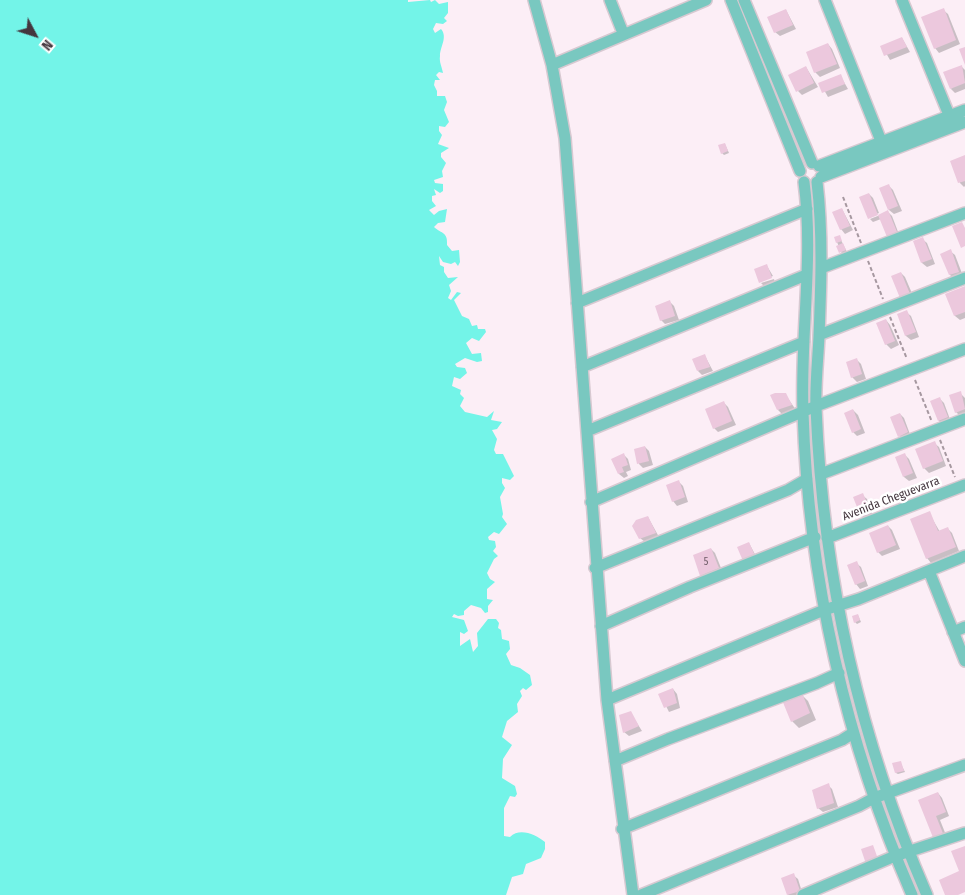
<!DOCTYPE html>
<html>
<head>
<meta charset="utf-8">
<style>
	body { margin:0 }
	#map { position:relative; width:965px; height:895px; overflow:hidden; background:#fceef6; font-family:"Fira Sans Condensed",sans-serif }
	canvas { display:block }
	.north { position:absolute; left:10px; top:10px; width:50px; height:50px; -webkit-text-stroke:4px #fff; paint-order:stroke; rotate:130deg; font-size:14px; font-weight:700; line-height:20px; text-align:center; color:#44363e }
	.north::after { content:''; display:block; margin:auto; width:18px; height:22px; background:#44363e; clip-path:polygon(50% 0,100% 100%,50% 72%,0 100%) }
</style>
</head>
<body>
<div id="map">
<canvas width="965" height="895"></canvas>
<div class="north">N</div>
</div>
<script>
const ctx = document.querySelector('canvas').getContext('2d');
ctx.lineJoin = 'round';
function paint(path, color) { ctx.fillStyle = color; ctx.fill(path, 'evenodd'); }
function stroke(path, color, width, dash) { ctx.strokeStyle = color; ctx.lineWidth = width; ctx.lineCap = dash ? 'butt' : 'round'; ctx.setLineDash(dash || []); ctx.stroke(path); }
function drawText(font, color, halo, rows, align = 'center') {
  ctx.font = font + ' "Fira Sans Condensed",sans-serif'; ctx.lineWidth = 5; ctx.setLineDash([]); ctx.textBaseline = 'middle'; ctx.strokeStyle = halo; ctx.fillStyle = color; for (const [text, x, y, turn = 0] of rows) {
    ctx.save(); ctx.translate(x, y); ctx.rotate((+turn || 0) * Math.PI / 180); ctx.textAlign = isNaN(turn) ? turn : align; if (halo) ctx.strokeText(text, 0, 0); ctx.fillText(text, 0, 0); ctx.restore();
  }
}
paint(new Path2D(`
	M0,0H408V2L430,0L431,2L435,0L439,4L448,2V13L444,18L447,21L443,24L436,23L433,29L435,33L441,29C448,37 440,47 440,56C439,62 442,67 443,73L439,72L436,75L440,80H435L434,85L437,91V96H445L447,102L444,110L449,122L445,127L439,126V131L442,135L438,144L449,148L441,153V157L446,163L442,171L443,177L434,180L435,183L443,184V191L440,193L434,189L436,195L432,196V201L436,206L429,210L434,215L439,211L447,209L445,222L438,223L434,227C442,234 448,232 447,245L452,251L459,250L460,262L458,266L455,262L451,264L443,262L439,256L440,265L444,267V272L448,278L458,277L449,285L451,291L448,298L451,300L457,292L461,293L454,300L462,316L469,319L472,326L477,325L478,329H485L486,332L479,341L472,338L466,343L472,354L481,353L482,361L477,362L465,358L455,364L457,367L465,368L467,373L460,379L454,377L452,386L461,390L460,394L464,398L460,406L465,412L487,417L494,411L491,420L502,422L497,429L492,430L497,439L494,450L496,454H503L514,476L510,480L502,478V483L505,488L500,497L503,514L502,517L507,524L499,534L494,532L488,537L489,540L495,541L496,547L493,551L498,556L494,559L487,573L490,579L495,582L487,589V599L493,600L488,606V612L485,613L481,608L471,605L464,611V615L458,616L454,614L452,617L464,620L468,631L464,634L460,632V646L470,639L473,652L478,646L477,633L488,619H496L499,623L498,628L501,630L502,639L509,641L510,649L506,654L511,665L520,668L530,675L532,685L526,690L523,688L520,691L522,696L517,704L518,712L507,721L502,737L512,745L503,759L502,778L515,786L517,794L515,797L510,796L504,808V836L510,837C520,827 536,835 545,842V849L541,858L526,864L523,874L512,877L506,895H0Z`), '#73f4e8');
paint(new Path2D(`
	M786,10L796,29L780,36L775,32Z
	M943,10L948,14L960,44L939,53L935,48Z
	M902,38L910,52L890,60L882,46Z
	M828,44L832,49L840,68L820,77L815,72Z
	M961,66L965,70V89L955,93L951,89Z
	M806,67L818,87L802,95L798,91Z
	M840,75L848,89L828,97L820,83Z
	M725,144L729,153L724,155L722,153Z
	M965,156V186L964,187L960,183L951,162Z
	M889,186L893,190L902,211L894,214L889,210L881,189Z
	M869,194L873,198L879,213L869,217Z
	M842,209L853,230L845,234L841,229Z
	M888,212L892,216L900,237L892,240L888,236L881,219L873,222L870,219Z
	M839,236L847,252L842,254L837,242Z
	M922,239L927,243L935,264L927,267L922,263L914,242Z
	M950,251L955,255L963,276L955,279L950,275L942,254Z
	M767,266L773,276L760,281V283V282Z
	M901,273L905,277L914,298L893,276Z
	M774,279L775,283L764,286L761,283Z
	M965,288V318L960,320L955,316L947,295Z
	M670,302L674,306L679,320L665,324L661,320Z
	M906,312L911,316L919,337L911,340L906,336L898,315Z
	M886,320L890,325L899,345L891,349L886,344Z
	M705,356L713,371L702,375L698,371Z
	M857,360L861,364L866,379L857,382L852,377Z
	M960,393L965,398V415L960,416L956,412Z
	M785,394L796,410L782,414L778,410Z
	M940,399L944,403L951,422L943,425L939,421L932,402Z
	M724,403L728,407L736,425L718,432L714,428Z
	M853,410L858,415L865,433L857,436L853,432Z
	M900,414L904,418L911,437L904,440L899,436Z
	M934,443L939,447L946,466L929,473L924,468Z
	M645,447L649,451L653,465L643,468L639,464L635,450Z
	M624,455L628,459L631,470L626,472L628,476L624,478L619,474Z
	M905,455L909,459L917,478L909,481L904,477L897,458Z
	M679,482L683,486L688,502L677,506L673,501Z
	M862,495L867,499L874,518L866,521L862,516Z
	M929,513L940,532L948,529L952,533L959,551L931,563L927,558Z
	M648,517L659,537L645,542L640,538Z
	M888,526L892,530L900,549L882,556L878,552Z
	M749,543L758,560L749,564Z
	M711,549L715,553L723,573L706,579L701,575Z
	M856,563L861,567L868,586L860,589L856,584Z
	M858,615L861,622L857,624L855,622Z
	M673,689L677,694L680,708L669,712L660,694Z
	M801,694L808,701L816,720L799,728L792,721Z
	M630,712L642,731L629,736L624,732Z
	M900,762L905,772L898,774L896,773Z
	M828,785L832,789L838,807L823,812L818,808Z
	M938,793L942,798L949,816L940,820L948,840L940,843L920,800Z
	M793,875L798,879L803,895H788Z`), '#0003');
paint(new Path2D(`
	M944,8L956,40L934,49L921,17Z
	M786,9L793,25L774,33L767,17Z
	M902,37L907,47L884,56L880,46Z
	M828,43L837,64L814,73L806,52Z
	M965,47V65L959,49Z
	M962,65L965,83L950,89L943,72Z
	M806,66L814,83L796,92L788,75Z
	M841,74L845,84L822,93L818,83Z
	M725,143L728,151L721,154L718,145Z
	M965,155V181L958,183L950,161Z
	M889,184L898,206L888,210L897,232L887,237L878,215L888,210L879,188Z
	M869,193L878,215L868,219L859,197Z
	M842,208L850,226L840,230L832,212Z
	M962,222L965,228V246L961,248L952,226Z
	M840,235L842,241L836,243L834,237Z
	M923,237L932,259L921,263L913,241Z
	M843,243L846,250L839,253L836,246Z
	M951,249L959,272L949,275L940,254Z
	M767,264L772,278L759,283L754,269Z
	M901,272L910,294L900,298L891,276Z
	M965,286V312L954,316L945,294Z
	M670,300L675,316L660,321L655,306Z
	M907,310L916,332L905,336L897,314Z
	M886,319L895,341L885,345L876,323Z
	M705,354L710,367L697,371L692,359Z
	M857,358L862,374L851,378L846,362Z
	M961,391L965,409L955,413L949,395Z
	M775,393H786L792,405L777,410L770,395Z
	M940,397L948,417L938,421L930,401Z
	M724,401L732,421L713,429L705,409Z
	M853,409L861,429L852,433L844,413Z
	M900,413L908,432L898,437L890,417Z
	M935,441L943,461L923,469L915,449Z
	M645,446L649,461L637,464L634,449Z
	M624,453L628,465L622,467L624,472L618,474L611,459Z
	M905,453L913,473L903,477L895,457Z
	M679,480L685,497L672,502L666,485Z
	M863,493L871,513L861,517L853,497Z
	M930,511L938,531L948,527L956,547L926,559L910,519Z
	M648,516L656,533L639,539L632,526L636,520Z
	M888,525L896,545L877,553L869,533Z
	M749,542L755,556L743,561L737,547Z
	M711,548L719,568L700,576L693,555Z
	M857,561L865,581L855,585L847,565Z
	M858,614L860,620L854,623L852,616Z
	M673,688L677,703L664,708L658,694Z
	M802,693L810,713L791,722L782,700Z
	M631,711L639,726L623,733L619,715Z
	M901,761L904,771L895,773L892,763Z
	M829,783L834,803L817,809L812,790Z
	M938,792L946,812L936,816L944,836L934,840L918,800Z
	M873,845L878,859L866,864L861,849Z
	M965,846V892L958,895H945L939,880L959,871L951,851Z
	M794,873L800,891L787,895L781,878Z`), '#ecc8dd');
const minor = new Path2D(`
	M534,0L552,65L565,138L607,700L633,895
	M610,0L623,33
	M731,0L800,171
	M744,0L812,163
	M825,0L881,141
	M902,0L949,115
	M552,65L706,0
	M819,166L965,110
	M821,177L965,122
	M804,182C814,258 800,335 803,412C808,577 846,743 912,895
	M817,182C823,233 821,285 819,336C818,360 815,384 816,408C823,579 859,739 927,895
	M821,268L965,213
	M577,303L807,209
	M819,335L965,278
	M582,367L806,275
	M587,431L804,342
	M821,474L965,419
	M591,502L816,406L965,349
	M827,538L965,485
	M595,568L788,490L807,479
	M929,571L965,661
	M601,626L690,587L815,537
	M953,632L965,627
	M607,700L824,610L859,599L965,556
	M615,761L668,739L817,683L839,673
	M622,829L842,740L853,733
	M641,895L859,806L874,798L965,765
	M803,895L895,856L965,833`);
stroke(minor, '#d7c9d1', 14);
stroke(new Path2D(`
	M843,197L861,243
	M868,261L883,299
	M890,317L907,359
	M915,380L932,422
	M940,440L955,477`), '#a698a0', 2, [4, 2.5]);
stroke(minor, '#79c8c0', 11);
drawText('10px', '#6e5a66', null, [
	["5",706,562]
]);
drawText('12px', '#44363e', '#fff', [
	["Avenida Cheguevarra",891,499,-21]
]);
</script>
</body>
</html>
